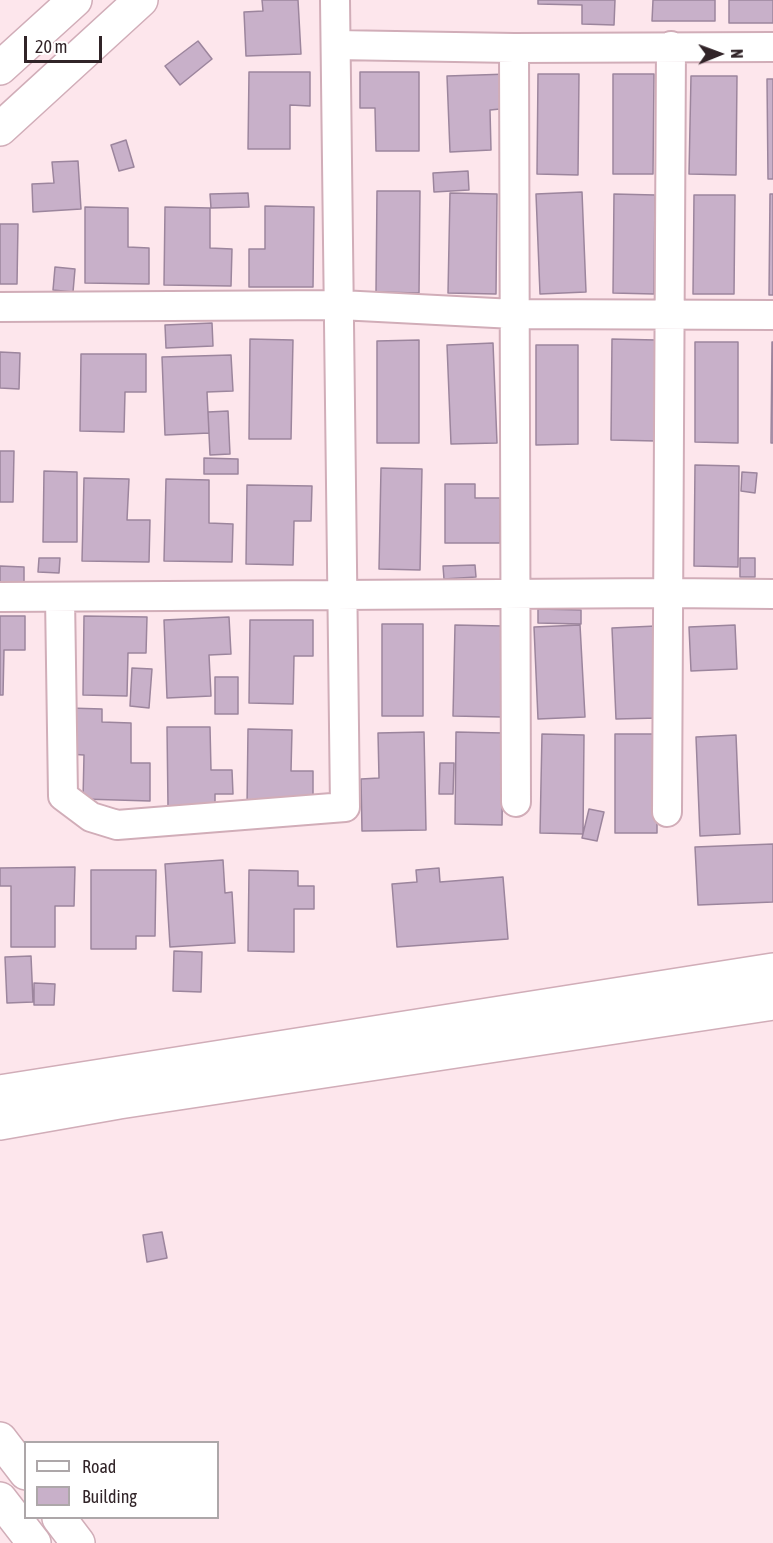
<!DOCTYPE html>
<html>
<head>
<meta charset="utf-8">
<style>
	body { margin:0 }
	#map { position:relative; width:773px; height:1543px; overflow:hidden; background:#fde6ec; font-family:"Asap Condensed",sans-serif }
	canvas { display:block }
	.legend { position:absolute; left:24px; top:1441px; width:195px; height:78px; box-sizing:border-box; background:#fff; border:2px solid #ada7a9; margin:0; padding:8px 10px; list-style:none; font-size:18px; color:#312428 }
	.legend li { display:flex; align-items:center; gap:12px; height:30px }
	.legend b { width:30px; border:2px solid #ada7a9 }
	.north { position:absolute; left:689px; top:24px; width:60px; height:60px; -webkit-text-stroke:4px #fff; paint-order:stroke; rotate:89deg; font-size:16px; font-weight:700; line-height:24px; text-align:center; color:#312428 }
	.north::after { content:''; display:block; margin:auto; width:21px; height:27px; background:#312428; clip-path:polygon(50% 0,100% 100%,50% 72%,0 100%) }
	.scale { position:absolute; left:24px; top:36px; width:78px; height:27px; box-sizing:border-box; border:3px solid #312428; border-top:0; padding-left:8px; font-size:18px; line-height:21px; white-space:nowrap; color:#312428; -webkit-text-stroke:4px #fff; paint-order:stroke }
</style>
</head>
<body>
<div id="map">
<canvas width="773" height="1543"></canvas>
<ul class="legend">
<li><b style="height:8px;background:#fff"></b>Road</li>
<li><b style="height:16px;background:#c8b0c9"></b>Building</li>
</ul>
<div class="north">N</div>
<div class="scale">20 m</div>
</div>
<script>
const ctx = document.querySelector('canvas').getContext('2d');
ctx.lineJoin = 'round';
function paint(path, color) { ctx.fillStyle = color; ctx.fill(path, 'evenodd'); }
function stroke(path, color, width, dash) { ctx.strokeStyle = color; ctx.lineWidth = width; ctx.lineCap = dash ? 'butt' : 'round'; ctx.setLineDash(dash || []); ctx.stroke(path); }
const building = new Path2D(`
	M262,0H298L301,54L246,56L244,12L263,11Z
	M538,0H615L614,25L582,24V5L538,4Z
	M653,0H715V21H652Z
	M729,0H773V23H729Z
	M198,41L212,59L180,85L165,66Z
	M249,72H310V106L290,105V149H248Z
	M360,72H419V151H376L375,108H360Z
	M509,74L510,108L490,110L491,150L450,152L447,76Z
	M538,74H579L578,175L537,174Z
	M613,74H654L653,174H613Z
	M691,76H737L736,175L689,174Z
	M767,79H773V179H768Z
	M126,140L134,167L119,171L111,145Z
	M78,161L81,209L33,212L32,184L54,183L52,162Z
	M468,171L469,190L434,192L433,173Z
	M377,191H420L419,293L376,292Z
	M582,192L586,292L540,294L536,194Z
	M248,193L249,207L211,208L210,194Z
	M450,193L497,194L496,294L448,293Z
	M614,194L655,195L654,294L613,293Z
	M770,194H773V295H769Z
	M694,195H735L734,294H693Z
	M265,206L314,207L313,287H249V249H265Z
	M85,207L128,208V247L149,248V284L85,283Z
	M165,207L210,208V248L232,249L231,286L164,285Z
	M0,224H18L17,284H0Z
	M55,267L75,269L73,292L53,290Z
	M212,323L213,346L166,348L165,325Z
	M250,339L293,340L291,439H249Z
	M612,339L656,340V441L611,440Z
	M419,340V443H377V341Z
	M695,342H738V443L695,442Z
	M772,342H773V443H771Z
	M493,343L497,443L451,444L447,345Z
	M536,345H578V444L536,445Z
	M0,352L20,353L19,389L0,388Z
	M81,354H146V392H125L124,432L80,431Z
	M231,355L233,391L207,392L209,433L165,435L162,357Z
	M228,411L230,454L210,455L208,412Z
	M0,451H14L13,502H0Z
	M204,458L238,459V474H204Z
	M695,465L739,466L738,567L694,566Z
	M381,468L422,469L420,570L379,569Z
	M44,471L77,472V542H43Z
	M742,472L757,473L755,493L741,491Z
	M84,478L129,479L127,520H150L149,562L82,561Z
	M166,479L209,480V523L233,524L232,562L164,561Z
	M445,484H475V498H500V543H445Z
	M247,485L312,486L311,521H294L293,565L246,564Z
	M39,558H60L59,573L38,572Z
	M740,558H755V577H740Z
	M475,565L476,577L444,579L443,566Z
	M0,566L24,567V588L0,587Z
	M538,609L581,610V624L538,623Z
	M0,616H25V650H4L3,695H0Z
	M84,616L147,617L146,653H128L127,696L83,695Z
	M229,617L231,654L209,655L211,696L167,698L164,620Z
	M250,620H313V656H294L293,704L249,703Z
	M382,624H423V716H382Z
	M455,625L503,626L502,717L453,716Z
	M580,625L585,717L538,719L534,627Z
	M735,625L737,669L691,671L689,627Z
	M656,626L659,718L616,719L612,628Z
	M132,668L152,669L149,708L130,706Z
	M215,677H238V714H215Z
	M69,708L102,709V722L131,723V763H150V801L83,799L84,755L68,754Z
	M167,727H210L211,770H232L233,794H215V806H168Z
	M248,729L292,730L291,771H313V809L247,808Z
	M424,732L426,830L362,831L361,779L379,778L378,733Z
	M456,732L503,733L502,825L455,824Z
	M542,734L584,735L583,834L540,833Z
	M615,734H657V833H615Z
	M736,735L740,834L700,836L696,737Z
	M440,763H454L453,794H439Z
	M589,809L604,812L597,841L582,838Z
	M773,844V902L698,905L695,847Z
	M223,860L225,893L232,892L235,943L170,947L165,864Z
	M75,867L74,906H55V947H11V886H0V868Z
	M439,868L440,882L503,877L508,939L397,947L392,884L417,882L416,870Z
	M91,870H156L155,936H136V949H91Z
	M249,870L298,871V886H314V909H294V952L248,951Z
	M174,951L202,952L201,992L173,991Z
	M31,956L33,1002L7,1003L5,957Z
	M34,983L55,984L54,1005H34Z
	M162,1232L167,1258L147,1262L143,1235Z`);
paint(building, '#c8b0c9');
stroke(building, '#9c859d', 1.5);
const street = new Path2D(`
	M336,45L514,48L773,47
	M514,48L516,802
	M0,307L340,305L514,314L773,315
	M0,597L668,593L773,594
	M60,597L63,796L91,817L117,825L345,807L335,0
	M667,812L671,46`);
const secondary = new Path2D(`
	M0,68L75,0
	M0,129L141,0
	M0,1092L773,970
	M0,1123L119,1102L773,1003
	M0,1439L26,1473
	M59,1518L78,1543`);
const primary = new Path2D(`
	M0,1499L34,1543`);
stroke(street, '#d1adb8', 32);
stroke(secondary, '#d1adb8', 36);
stroke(primary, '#d1adb8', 36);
stroke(street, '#fff', 28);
stroke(secondary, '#fff', 33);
stroke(primary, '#fff', 33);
</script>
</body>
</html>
